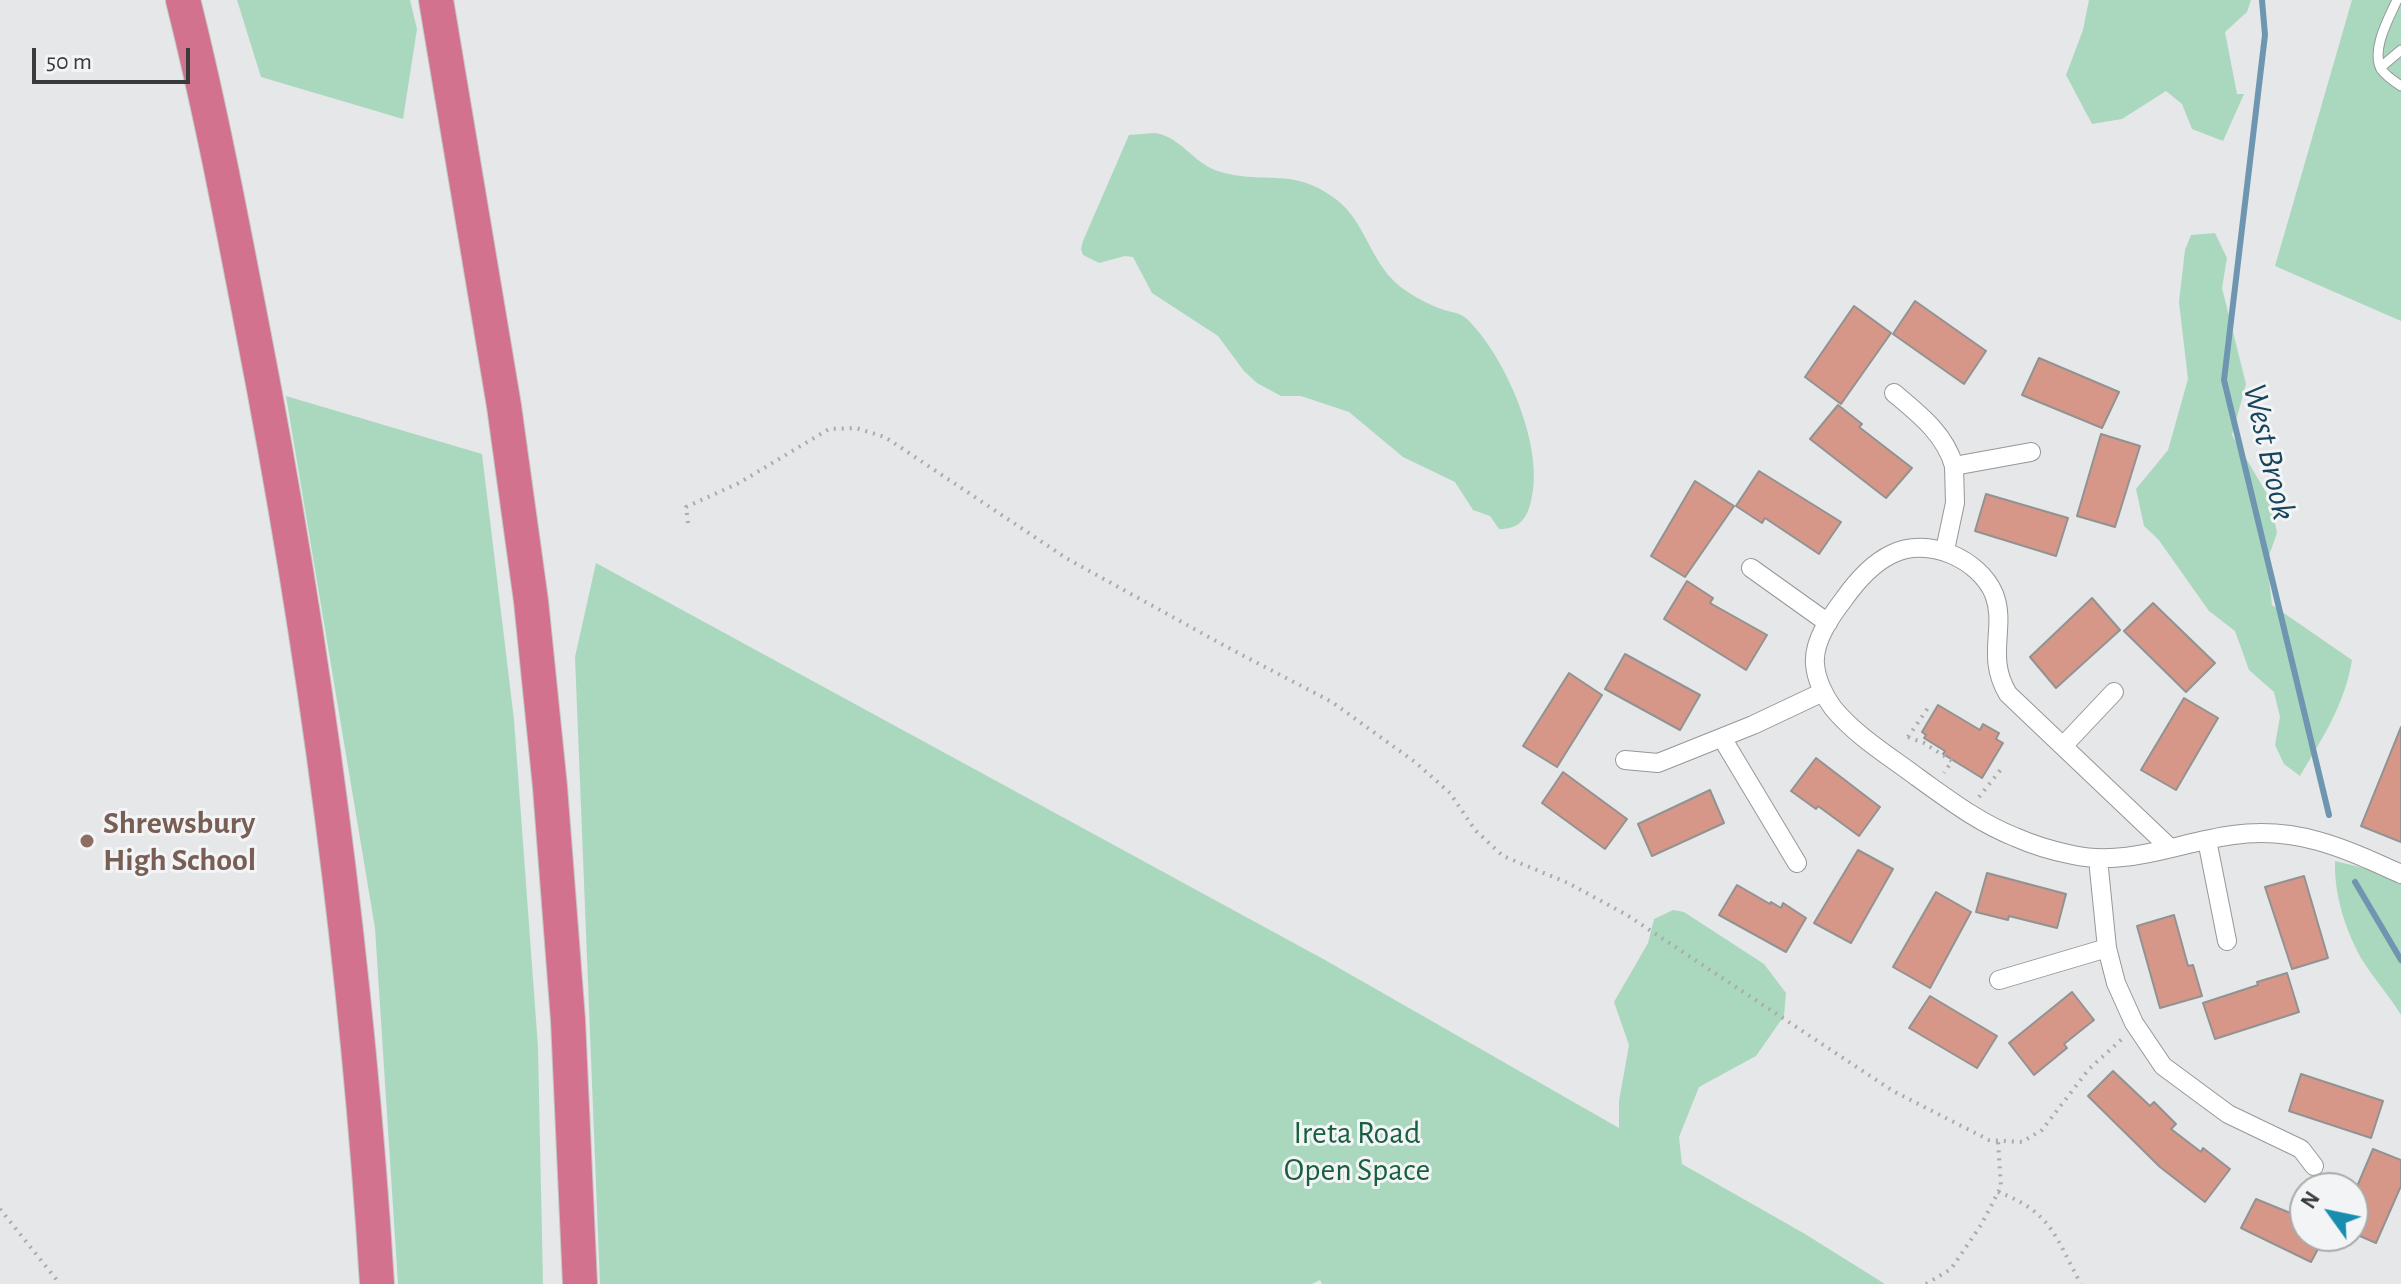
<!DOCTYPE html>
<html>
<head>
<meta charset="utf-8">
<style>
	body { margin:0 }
	#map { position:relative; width:2401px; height:1284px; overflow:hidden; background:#e6e7e8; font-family:"Alegreya Sans",sans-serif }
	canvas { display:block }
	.north { position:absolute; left:2289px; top:1172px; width:80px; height:80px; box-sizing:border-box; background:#f3f4f5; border:2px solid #a9aaaa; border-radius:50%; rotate:303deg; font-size:22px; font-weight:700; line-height:32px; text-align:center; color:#393a3a }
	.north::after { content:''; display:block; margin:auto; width:28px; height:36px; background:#188db0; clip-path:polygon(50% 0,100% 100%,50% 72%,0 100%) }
	.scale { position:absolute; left:32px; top:48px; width:158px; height:36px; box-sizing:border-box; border:4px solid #393a3a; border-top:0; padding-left:10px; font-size:24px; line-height:28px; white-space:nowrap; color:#393a3a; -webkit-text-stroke:6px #f3f4f5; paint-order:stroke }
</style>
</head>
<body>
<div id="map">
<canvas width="2401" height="1284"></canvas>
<div class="north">N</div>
<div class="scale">50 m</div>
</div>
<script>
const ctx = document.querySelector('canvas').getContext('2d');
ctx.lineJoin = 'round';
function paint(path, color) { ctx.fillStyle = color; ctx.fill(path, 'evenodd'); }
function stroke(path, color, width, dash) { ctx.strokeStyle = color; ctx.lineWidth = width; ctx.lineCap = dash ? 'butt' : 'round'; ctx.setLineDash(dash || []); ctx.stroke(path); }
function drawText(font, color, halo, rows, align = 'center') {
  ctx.font = font + ' "Alegreya Sans",sans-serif'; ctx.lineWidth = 6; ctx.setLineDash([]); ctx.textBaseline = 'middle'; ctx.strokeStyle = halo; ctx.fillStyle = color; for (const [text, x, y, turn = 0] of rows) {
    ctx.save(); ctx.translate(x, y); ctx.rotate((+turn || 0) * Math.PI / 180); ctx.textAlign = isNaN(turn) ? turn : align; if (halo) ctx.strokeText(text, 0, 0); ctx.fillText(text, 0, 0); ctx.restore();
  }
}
paint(new Path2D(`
	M237,0H410L417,29L403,119L261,77Z
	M2089,0H2251L2247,12L2225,32L2237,94H2244L2223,141L2192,129L2182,104L2166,91L2122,119L2092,124L2066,75L2083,30Z
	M2352,0H2401V321L2275,266Z
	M1155,133C1182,137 1194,165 1221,172C1266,185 1293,166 1337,200C1363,220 1369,255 1392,279C1404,292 1427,304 1444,310C1455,313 1462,313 1470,322C1507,360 1545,449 1531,501C1527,519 1519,529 1499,529L1490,516L1473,510L1455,482L1403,457L1349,412L1301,396H1281L1257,383L1244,371L1218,336L1152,293L1133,257L1125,256L1099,263L1083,255L1081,249L1083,241L1129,135Z
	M2215,233L2227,258L2222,288L2246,384L2232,435L2270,499L2277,533L2267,561L2272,605L2352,660C2345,704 2322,739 2300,776L2284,764L2275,745L2280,717L2274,692L2249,670L2235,631L2209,611L2158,539L2144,526L2136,489L2168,450L2188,379L2179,302L2185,250L2191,235Z
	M286,396L482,454L514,720L538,1047L543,1284H398L375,928Z
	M596,563L1325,960L1619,1128V1101L1629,1045L1614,1002L1648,943L1654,919L1673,910L1684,912L1764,964L1786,993L1784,1016L1756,1056L1699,1087L1679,1137L1682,1164L1805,1234L1885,1284H1322L1320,1280L1312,1284H600L575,657Z
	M2335,861L2401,877V1015C2389,995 2373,978 2361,958C2345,929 2334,894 2335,861Z`), '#aad8be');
stroke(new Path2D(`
	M2262,0L2265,35L2224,380L2329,815
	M2355,882L2401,960`), '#6e96b0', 6);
const building = new Path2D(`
	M1915,301L1986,351L1964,384L1893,334Z
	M1854,306L1891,333L1841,404L1805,377Z
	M2039,358L2119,392L2102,428L2022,395Z
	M1838,405L1862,424L1859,427L1912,468L1886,498L1810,439Z
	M2101,434L2140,446L2115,527L2077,516Z
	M1759,471L1841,522L1819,554L1765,518L1762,523L1736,506Z
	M1695,481L1734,506L1685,577L1651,556Z
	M1986,494L2068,518L2056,556L1975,531Z
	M1687,581L1713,598L1710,603L1767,635L1746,670L1664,619Z
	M2092,598L2120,630L2056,688L2030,657Z
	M2153,603L2215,663L2186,692L2124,631Z
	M1625,654L1700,695L1680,730L1605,689Z
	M1569,673L1602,695L1557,767L1523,746Z
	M2184,698L2218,718L2176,790L2141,770Z
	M1938,705L1980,730L1983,724L1999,733L1996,739L2003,743L1982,778L1943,754L1945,751L1924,738L1926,735L1922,732Z
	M2401,727V842L2361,826Z
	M1816,758L1880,807L1859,836L1818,806L1816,809L1791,791Z
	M1563,772L1627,819L1605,849L1542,803Z
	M1710,790L1724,823L1652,856L1638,824Z
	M1858,850L1893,869L1851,943L1814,923Z
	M1987,873L2066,894L2057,928L2009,916L2008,920L1976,912Z
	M2304,876L2328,958L2292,969L2265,887Z
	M1737,885L1770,904L1771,902L1781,908L1783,903L1806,918L1786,952L1719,915Z
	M1936,892L1971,912L1930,988L1893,967Z
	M2174,915L2188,966L2193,965L2202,996L2160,1008L2137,926Z
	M2287,973L2299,1012L2215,1039L2203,1003L2258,985L2257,982Z
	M2072,992L2094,1020L2064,1044L2067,1048L2034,1075L2009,1043Z
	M1930,996L1997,1036L1977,1068L1909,1028Z
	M2113,1071L2150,1106L2154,1102L2176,1124L2171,1129L2201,1152L2203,1148L2230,1169L2205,1202L2160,1167L2088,1096Z
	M2301,1074L2383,1101L2371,1138L2289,1111Z
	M2373,1149L2401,1160V1186L2376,1243L2353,1233V1196Z
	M2256,1199L2305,1219V1236H2325L2311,1262L2241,1228Z`);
paint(building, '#d69789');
stroke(building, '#939292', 2);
const service = new Path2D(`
	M2397,0C2389,18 2371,49 2381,69C2385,75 2395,82 2401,86
	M2381,67L2401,50`);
const minor = new Path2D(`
	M1894,393C1919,414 1945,434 1954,466
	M1945,550L1955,503L1954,466L2031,452
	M1751,568L1828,623
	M1722,738L1797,863
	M2063,746L2114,692
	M1625,760L1658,763L1753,725L1823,692
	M2207,840L2227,941
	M2170,848L2008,694C1985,656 2007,627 1994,594C1979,559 1928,536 1892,554C1873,563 1856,582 1844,599C1831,616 1813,641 1815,664C1816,679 1824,696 1833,708C1856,736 1889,756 1917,777C1948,799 1979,823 2015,837C2033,845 2053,851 2073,855C2127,867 2180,842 2233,835C2297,826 2344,848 2401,874
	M2098,859L2107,948L2116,983L2134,1023L2163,1066L2228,1114L2301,1149L2314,1166
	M1999,980L2107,948`);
const motorway = new Path2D(`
	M183,0C210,107 231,217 252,326C314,643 357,962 377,1284
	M436,0L504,406L531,601L550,787L568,1020L580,1284`);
stroke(service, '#969798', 11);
stroke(minor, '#969798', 20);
stroke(motorway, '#c4c4c4', 36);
stroke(new Path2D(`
	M688,523L686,507L739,483L829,429L856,428L885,437L1066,558L1225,646L1332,702L1415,762L1450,793L1475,830L1503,856L1568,883L1627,915L1893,1091L1989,1140L2022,1142L2042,1130L2089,1069L2122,1039
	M1908,737L1924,743L1952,761L1944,773
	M1908,737L1930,705
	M1979,797L2002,768
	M1998,1192C2052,1212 2055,1237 2081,1284
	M0,1209L60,1284
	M1926,1284L1951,1269L1981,1225L2001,1187L1998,1141`), '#aaabac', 4, [2, 6]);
stroke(service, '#fff', 9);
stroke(minor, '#fff', 18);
stroke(motorway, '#d2728f', 34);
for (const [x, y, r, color] of [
	[87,841,8,"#8d6e63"]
]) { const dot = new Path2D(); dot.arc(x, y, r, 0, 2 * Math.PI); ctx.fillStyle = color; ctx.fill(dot); stroke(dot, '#f3f4f5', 3); }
drawText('bold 32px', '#785e54', '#f3f4f5', [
	["Shrewsbury",103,823],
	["High School",103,860]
], 'left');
drawText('32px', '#175f3f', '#f3f4f5', [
	["Ireta Road",1357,1133],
	["Open Space",1357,1170]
]);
drawText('italic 34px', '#18445e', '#f3f4f5', [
	["West Brook",2269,452,77]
]);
</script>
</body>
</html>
